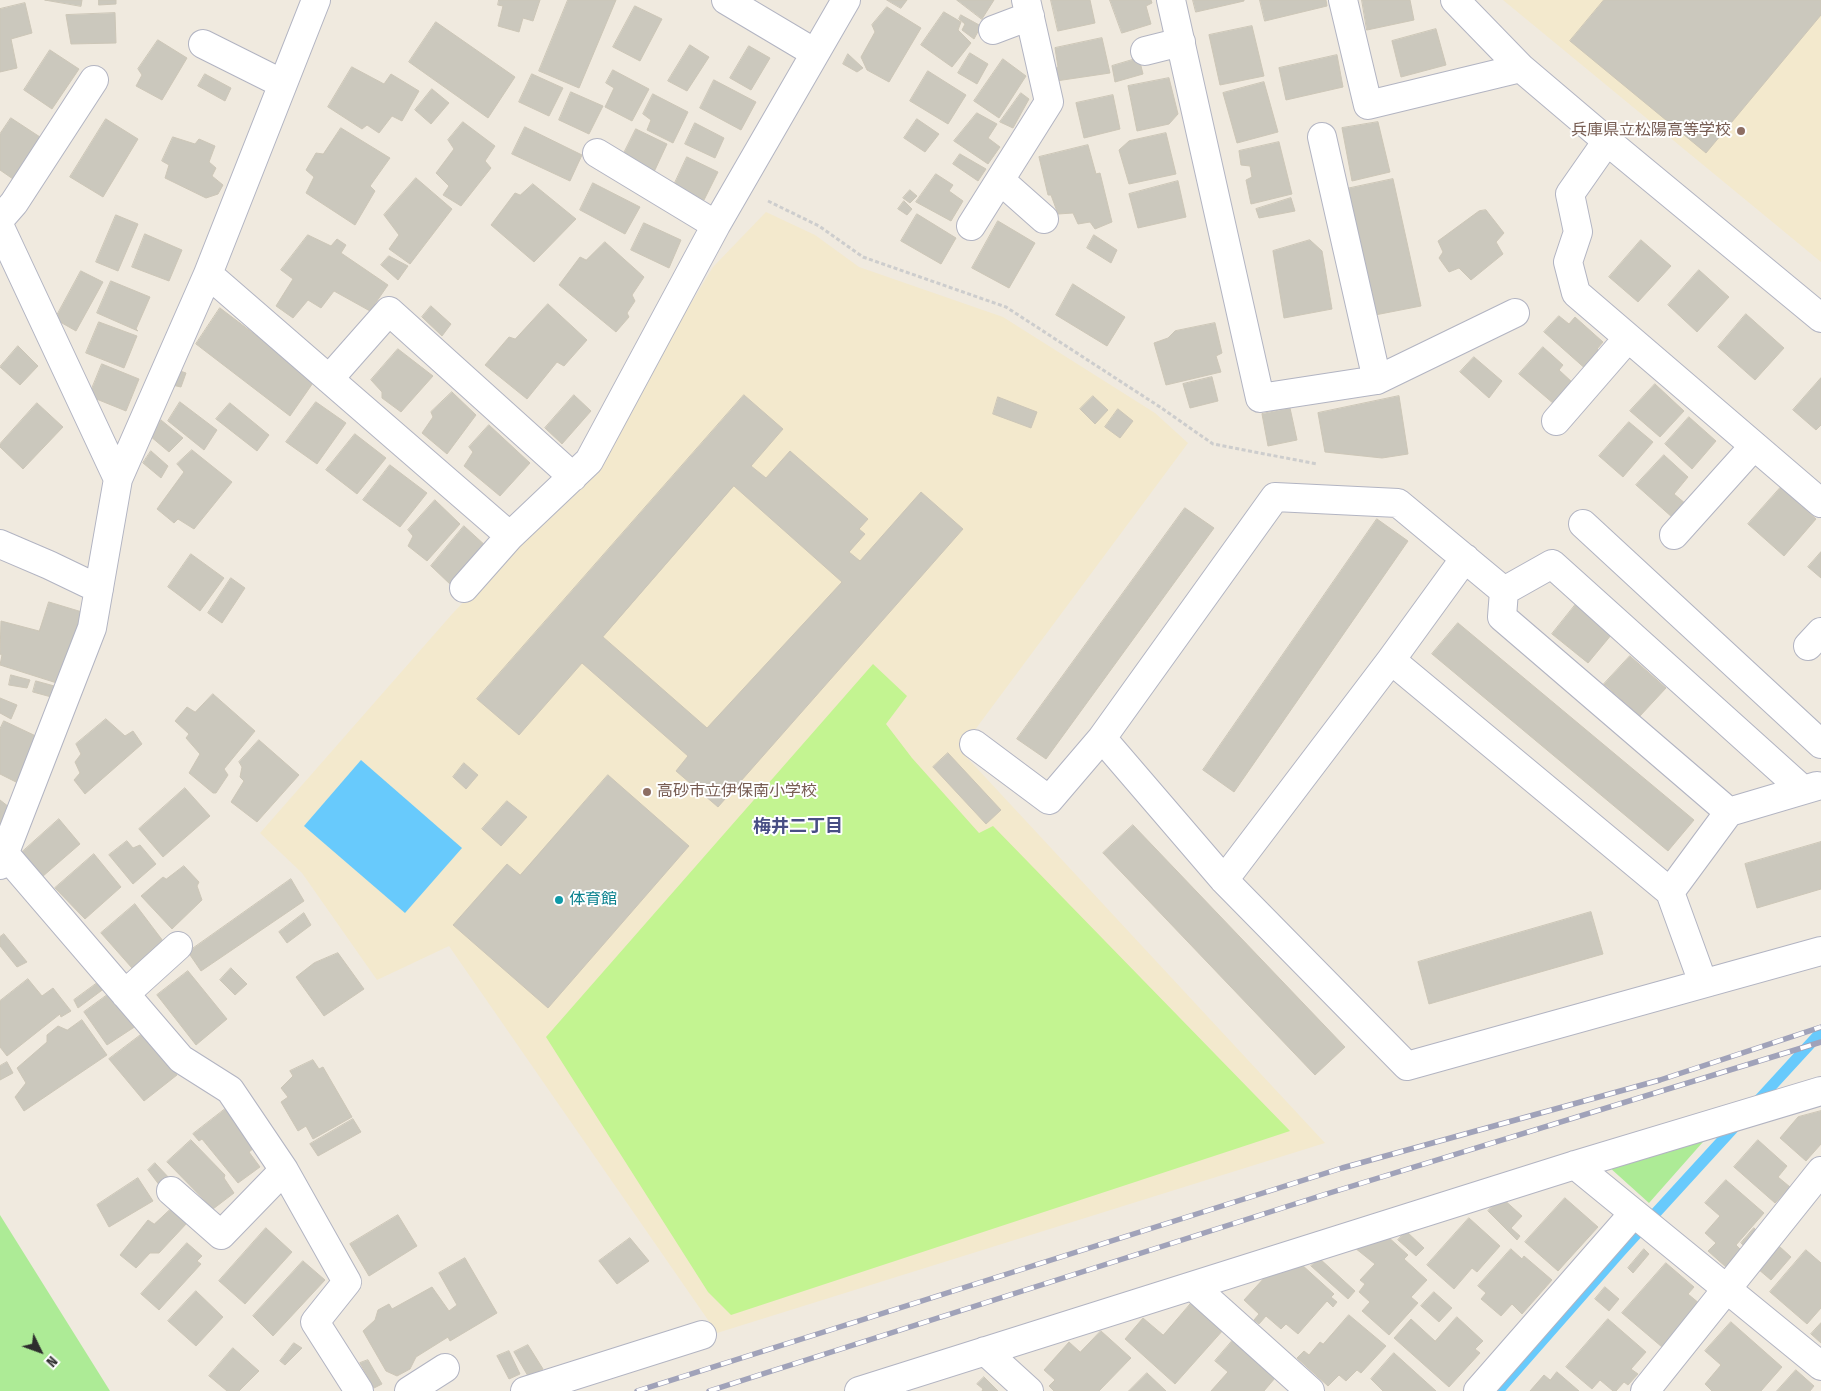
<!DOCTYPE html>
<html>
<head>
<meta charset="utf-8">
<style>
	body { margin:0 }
	#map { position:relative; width:1821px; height:1391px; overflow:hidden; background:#f0eadf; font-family:"Fira Sans Condensed",sans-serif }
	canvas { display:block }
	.north { position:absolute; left:15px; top:1326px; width:50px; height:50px; -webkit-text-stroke:4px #fff; paint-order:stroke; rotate:132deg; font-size:14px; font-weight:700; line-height:20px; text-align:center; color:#2d2d2d }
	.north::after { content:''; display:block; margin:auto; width:18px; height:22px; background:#2d2d2d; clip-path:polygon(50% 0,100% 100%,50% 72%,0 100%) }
</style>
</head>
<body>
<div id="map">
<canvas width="1821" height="1391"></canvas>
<div class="north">N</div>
</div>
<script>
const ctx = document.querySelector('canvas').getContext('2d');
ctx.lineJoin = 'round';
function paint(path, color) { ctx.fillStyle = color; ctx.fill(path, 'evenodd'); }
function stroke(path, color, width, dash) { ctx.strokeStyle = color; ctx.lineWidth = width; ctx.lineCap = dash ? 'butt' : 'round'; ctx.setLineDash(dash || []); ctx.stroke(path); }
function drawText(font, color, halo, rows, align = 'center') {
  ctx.font = font + ' "Fira Sans Condensed","Noto Sans JP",sans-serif'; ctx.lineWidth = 4; ctx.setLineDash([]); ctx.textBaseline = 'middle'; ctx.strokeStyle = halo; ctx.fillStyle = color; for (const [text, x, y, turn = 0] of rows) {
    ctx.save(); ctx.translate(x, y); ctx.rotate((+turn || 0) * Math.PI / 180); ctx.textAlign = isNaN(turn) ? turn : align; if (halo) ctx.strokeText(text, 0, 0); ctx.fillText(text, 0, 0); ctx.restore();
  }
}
paint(new Path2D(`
	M1503,0H1821V262Z
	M766,212L815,235L859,267L1003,317L1155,413L1188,443L960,750L1325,1143L717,1333L449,946L377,980L302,873L260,833L453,613L587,474L713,267Z`), '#f3e9cd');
paint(new Path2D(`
	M1710,1134L1649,1203L1609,1167Z
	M0,1215L110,1391H0Z`), '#adeb96');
paint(new Path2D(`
	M873,664L907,696L886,724L912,758L979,833L993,826L1290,1131L731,1315L708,1292L546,1037Z`), '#c3f491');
paint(new Path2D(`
	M361,760L462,848L405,913L304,826Z`), '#68cafc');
stroke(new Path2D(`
	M1755,1104L1821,1032
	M1498,1391L1621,1251L1739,1122`), '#68cafc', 11);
const building = new Path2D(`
	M45,0H82L81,6Z
	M99,0H116V4L99,5Z
	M499,0H540L533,21L523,18L519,32L498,26L503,6L498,5Z
	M568,0H616L579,88L539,71Z
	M887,0H907L901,8Z
	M957,0H994L982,19Z
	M1051,0H1090L1095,23L1058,31Z
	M1110,0H1151L1152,3L1146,6L1151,24L1122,33Z
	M1193,0H1244V1L1196,12Z
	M1260,0H1326L1327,6L1265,21Z
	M1362,0H1410L1414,20L1367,30Z
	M1604,0H1821V15L1706,153L1570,41Z
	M25,3L32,33L11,39L17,68L0,72V9Z
	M635,6L662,19L640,61L613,47Z
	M887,7L921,28L889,82L867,70L861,57L875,32L872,25Z
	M944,12L961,22L958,30L971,43L952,67L921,45Z
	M115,13L116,43L71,44L66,15Z
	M961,15L981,26L974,39L962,30L965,24L959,19Z
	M436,22L515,77L488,118L409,62Z
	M1252,26L1264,76L1220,85L1209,35Z
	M1436,29L1446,65L1401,77L1392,41Z
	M1102,38L1110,73L1056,81L1053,70L1058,67L1055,48Z
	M158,40L187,58L162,100L136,86L142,75L138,69Z
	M690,45L709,57L687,91L668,81Z
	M749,46L770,58L751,90L730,78Z
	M50,50L79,69L52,109L24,90Z
	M970,53L988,64L977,84L958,73Z
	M848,54L863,68L857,72L843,64Z
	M1337,55L1343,87L1286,100L1279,68Z
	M1139,58L1143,74L1115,82L1112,66Z
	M1003,59L1026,76L999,118L974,101Z
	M352,67L384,84L391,74L419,91L402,121L392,116L379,133L367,125L362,129L328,107Z
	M613,70L649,89L632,121L605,107L614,88L606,83Z
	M928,71L966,95L948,124L910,101Z
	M205,74L231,88L225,101L198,86Z
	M532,74L563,88L549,116L519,102Z
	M1169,78L1178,114L1169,124L1137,131L1128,86Z
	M714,80L756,102L741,130L700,108Z
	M1264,82L1278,132L1237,143L1223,93Z
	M432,89L449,103L431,124L415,110Z
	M571,92L603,106L589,134L559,120Z
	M1021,93L1029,99L1013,128L1000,122Z
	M653,94L688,112L673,143L647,130L651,120L643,114Z
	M1113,95L1120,129L1084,138L1076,103Z
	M977,113L997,124L988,138L1000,147L988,164L954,141Z
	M11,118L40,137L13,179L0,170V134Z
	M106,119L138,139L103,197L70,177Z
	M917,119L939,134L925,152L904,138Z
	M463,122L495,146L485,161L491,168L461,206L443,195L449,186L436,173L454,149L448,140Z
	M1378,122L1390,172L1352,181L1342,128Z
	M695,123L724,138L715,158L685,144Z
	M525,127L582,155L570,181L512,154Z
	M341,128L390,158L370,186L375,191L355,225L306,193L314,177L306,170L316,153L323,154Z
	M636,129L667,144L654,172L622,157Z
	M1166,133L1176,174L1129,184L1119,150L1129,141Z
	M173,137L195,144L199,139L215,146L209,162L216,168L212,176L223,185L218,194L206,198L165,178L169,165L162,161Z
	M1279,142L1292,194L1251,204L1246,180L1252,177L1250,166L1241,165L1239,151Z
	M1088,145L1096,174L1100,173L1112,222L1095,229L1090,222L1078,224L1073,213L1058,214L1051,195H1048L1039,157Z
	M960,154L986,169L978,181L953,164Z
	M687,157L718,172L704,200L674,185Z
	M936,174L953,185L949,191L963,201L951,221L916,202Z
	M416,178L452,209L410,264L389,249L399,235L384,215Z
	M1393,179L1421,306L1375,315L1346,189Z
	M1178,181L1186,217L1138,228L1129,194Z
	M593,183L640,207L625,234L580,210Z
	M533,184L576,219L534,262L491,225L515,193L520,195Z
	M910,190L917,196L910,203L903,198Z
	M1291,198L1295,211L1259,218L1256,209Z
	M904,201L912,209L907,215L898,209Z
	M1486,210L1504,233L1496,242L1503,254L1471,280L1459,268L1449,272L1439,258L1443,252L1438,241L1479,211Z
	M917,214L956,238L941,264L901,241Z
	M116,215L138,224L118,271L96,262Z
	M998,221L1035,243L1009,288L972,268Z
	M644,223L681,240L669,268L631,250Z
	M145,234L182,250L169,281L132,267Z
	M308,235L331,246L337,239L346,245L341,253L388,285L370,311L334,291L321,308L308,300L293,318L276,306L293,279L281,270Z
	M1094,235L1117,250L1111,263L1087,248Z
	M1310,240L1322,251L1332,309L1284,318L1273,251Z
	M1641,240L1671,266L1638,302L1609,277Z
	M605,242L644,277L632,295L635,301L627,313L629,317L616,332L559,285L580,257L586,260Z
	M389,256L408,266L398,280L381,265Z
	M1699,270L1729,297L1697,332L1668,305Z
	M81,271L103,282L76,331L55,319Z
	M111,281L150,297L136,329L138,331L97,313Z
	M1073,284L1125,317L1107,346L1056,315Z
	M548,304L587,340L564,366L557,362L527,399L485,365L509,337L515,339Z
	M431,306L451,324L442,336L422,317Z
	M220,308L315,380L290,416L196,344Z
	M1746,314L1784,348L1755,380L1718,347Z
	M1559,316L1569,324L1575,317L1603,342L1597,349L1603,355L1588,371L1544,332Z
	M99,322L137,336L124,368L86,353Z
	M1215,323L1222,353L1216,356L1221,372L1166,385L1154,343L1168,338L1175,331Z
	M18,346L38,366L20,385L0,367Z
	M1543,347L1563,365L1559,370L1573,383L1554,404L1519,374Z
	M398,349L433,376L401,412L382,398V392L371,380Z
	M1474,357L1502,381L1489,398L1460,372Z
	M102,364L139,379L126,411L89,396Z
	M177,370L186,373L181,387L172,385Z
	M1212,377L1218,401L1190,408L1183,384Z
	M1821,378V425L1816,430L1793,410Z
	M1655,384L1684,411L1660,437L1630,411Z
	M452,392L476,415L447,454L422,433L433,417L431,412Z
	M574,395L591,411L562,444L545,428Z
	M744,395L783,429L751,466L766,478L790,451L868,519L859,529L865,534L849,552L860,561L921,492L963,529L718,807L676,771L688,756L582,663L519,735L477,699ZM734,486L842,582L707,728L603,637Z
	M1093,396L1108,410L1095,424L1080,409Z
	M1399,396L1408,454L1382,458L1325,452L1318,413Z
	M998,397L1037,412L1031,428L993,414Z
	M180,402L217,430L204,450L168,421Z
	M316,402L346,423L317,464L286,442Z
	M37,403L63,427L23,469L0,447V444Z
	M230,403L269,435L257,451L216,419Z
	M1290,408L1297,440L1268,446L1262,414Z
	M1118,409L1133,421L1120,438L1105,427Z
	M1689,417L1716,441L1692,469L1665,444Z
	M161,420L183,438L169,452L150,436Z
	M1629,422L1653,442L1623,477L1599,456Z
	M489,425L530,463L500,496L464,466L473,452L469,447Z
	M355,434L386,458L357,494L326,470Z
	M192,450L232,482L194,529L178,519L174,523L157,509L184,472L177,464Z
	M151,451L168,466L161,478L143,463Z
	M1664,455L1688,477L1674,494L1686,504L1673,518L1636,485Z
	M390,465L427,493L400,527L363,500Z
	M1781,487L1816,519L1784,556L1748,524Z
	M435,500L460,524L427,561L408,546L413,536L408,530Z
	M1185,508L1214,528L1046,759L1017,739Z
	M1377,519L1408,541L1234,792L1203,770Z
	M464,526L487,547L452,586L431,566Z
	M1821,552V578L1808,567Z
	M191,554L224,578L200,611L168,587Z
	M231,578L245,588L222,623L208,613Z
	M49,602L82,612L60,684L0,665L2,655L0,654L1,621L39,631Z
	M1576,604L1612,634L1588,663L1552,634Z
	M1458,623L1694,820L1668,851L1432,654Z
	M1630,656L1666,688L1640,716L1604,684Z
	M11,675L30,680L27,688L9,685Z
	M36,681L58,687L55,698L33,692Z
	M213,694L255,731L224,769L228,775L216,793H213L189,773L200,754L186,738L189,734L175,721L187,707L195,712Z
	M0,698L17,705L11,719L0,713Z
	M106,719L125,736L133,731L142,744L85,794L74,780L80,773L75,762L81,754L76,744Z
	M4,721L38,737L16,782L0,774V729Z
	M259,740L299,775L257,822L231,802L244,781L240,777L242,767L239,762Z
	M948,753L1001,810L986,824L933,767Z
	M464,763L478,775L466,789L453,777Z
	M608,775L689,846L548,1008L453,925L507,864L520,875Z
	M185,788L210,816L163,857L139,829Z
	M0,800L9,807L0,824Z
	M507,801L527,817L501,846L482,829Z
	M59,819L80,844L42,877L20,854Z
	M1133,825L1345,1047L1315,1075L1103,853Z
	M127,841L133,848L140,845L156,864L133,884L109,855Z
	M1821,842V889L1757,908L1745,864Z
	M94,854L121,887L85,919L55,888Z
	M184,866L199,882L197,886L202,900L172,929L141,896L163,877L166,879Z
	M291,879L304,901L201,971L188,952Z
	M135,904L163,941L132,968L101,933Z
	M1591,912L1603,954L1429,1004L1418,962Z
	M304,913L311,925L287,943L279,932Z
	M4,934L27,962L17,967L0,946V937Z
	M338,953L364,989L324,1016L296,977L314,963Z
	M231,968L247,984L235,995L220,980Z
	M188,971L227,1019L196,1045L157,995Z
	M28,979L42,996L53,988L71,1011L61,1017L60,1014L7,1056L0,1047V1001Z
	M100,981L105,988L78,1008L74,1000Z
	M110,993L136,1026L107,1045L84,1012Z
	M82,1020L107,1055L24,1111L15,1097L26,1083L17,1068L47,1042V1035L58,1026L67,1030Z
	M142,1034L177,1075L144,1101L109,1059Z
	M313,1060L319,1069L323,1067L352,1117L313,1139L306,1126L298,1131L281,1102L288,1097L281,1088L293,1076L290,1071Z
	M7,1062L13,1073L0,1080V1066Z
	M229,1106L238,1117L233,1121L254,1148L249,1152L260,1167L238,1183L202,1139L199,1141L193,1134Z
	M1821,1111V1144L1806,1161L1780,1138L1798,1117Z
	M353,1119L361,1132L318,1156L310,1144Z
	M191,1140L225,1175L224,1178L234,1193L213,1209L167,1162Z
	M1758,1140L1787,1166L1778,1177L1790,1187L1775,1203L1734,1167Z
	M155,1163L172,1181L163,1190L148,1170Z
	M138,1178L153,1201L109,1227L97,1205Z
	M1726,1180L1764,1213L1736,1245L1742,1251L1727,1268L1708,1251L1716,1243L1705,1233L1720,1216L1705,1203Z
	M1501,1197L1522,1216L1511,1228L1520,1236L1517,1240L1488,1211Z
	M1565,1198L1598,1227L1558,1271L1525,1242Z
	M172,1208L187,1223L159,1253H150L136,1268L120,1255L148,1220L154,1224Z
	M398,1215L417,1246L369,1276L350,1244Z
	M1469,1218L1500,1246L1477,1272L1472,1268L1454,1289L1427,1265Z
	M266,1228L292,1252L245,1304L219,1281Z
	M1754,1228L1758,1232L1745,1247L1741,1243Z
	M1406,1231L1424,1248L1416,1256L1398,1240Z
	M1386,1235L1408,1255L1404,1259L1427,1280L1411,1297L1418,1303L1389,1335L1362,1311L1370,1302L1359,1292L1365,1284L1360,1280L1375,1264L1355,1248Z
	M630,1238L649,1261L617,1284L599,1261Z
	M187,1243L202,1256L197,1261L201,1264L159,1310L141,1294Z
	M1779,1246L1791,1257L1771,1280L1758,1269Z
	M1511,1249L1522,1259L1524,1256L1552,1280L1522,1314L1512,1304L1501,1316L1481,1299L1486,1293L1478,1286Z
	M1644,1249L1649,1254L1633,1273L1628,1268Z
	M1806,1250L1821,1263V1308L1807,1324L1770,1292Z
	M465,1258L497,1313L450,1341L448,1337L416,1357L410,1369L397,1376L386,1371L363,1331L375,1320L378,1310L389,1304L392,1309L432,1287L449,1311L457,1305L439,1273Z
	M1319,1258L1355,1291L1348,1299L1311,1266Z
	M303,1261L325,1280L273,1336L253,1316Z
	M1666,1263L1694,1287L1688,1294L1700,1304L1662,1347L1622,1313Z
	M1301,1264L1334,1294L1331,1297L1337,1302L1333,1307L1327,1301L1298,1334L1286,1324L1281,1329L1266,1316L1259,1324L1254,1320L1259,1314L1244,1300L1266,1276Z
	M1605,1287L1619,1299L1609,1311L1595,1299Z
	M196,1291L223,1317L196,1346L168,1321Z
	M1434,1292L1452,1308L1439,1322L1421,1306Z
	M1193,1301L1224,1329L1175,1384L1125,1339L1143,1318L1163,1335Z
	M1349,1315L1386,1346L1361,1373L1357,1370L1346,1381L1339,1375L1328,1386L1297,1358L1304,1351L1309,1355L1320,1342L1323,1344Z
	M1457,1317L1483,1341L1475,1349L1480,1353L1449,1387L1394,1338L1411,1319L1435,1341Z
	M1608,1319L1646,1352L1631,1369L1638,1374L1628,1385L1624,1382L1616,1391H1613L1600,1380L1592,1389L1566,1367Z
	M1731,1322L1782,1367L1761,1391H1712L1705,1384L1721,1365L1705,1351Z
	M1821,1323V1343L1811,1334Z
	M1101,1331L1131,1358L1099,1391H1054L1049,1386L1055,1380L1044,1370L1069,1342L1080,1352Z
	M1233,1340L1275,1378L1264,1391H1211L1228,1372L1215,1361Z
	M294,1343L302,1348L285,1365L280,1361Z
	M528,1345L543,1369L528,1376L514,1352Z
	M233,1348L259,1371L239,1391H227L209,1376Z
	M509,1351L520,1374L509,1379L497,1356Z
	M1394,1353L1436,1391H1383L1371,1379Z
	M368,1360L382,1384L374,1388L360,1363Z
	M1796,1370L1814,1386L1810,1391H1777Z
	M1557,1372L1579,1391H1530L1544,1375L1550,1380Z
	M1147,1373L1166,1391H1129Z
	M984,1377L998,1391H982L983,1389L977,1384Z`);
paint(building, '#cbc8bd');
stroke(building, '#ccc6b7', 1);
const street = new Path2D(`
	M726,0L815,53
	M1171,0L1260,398L1377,380L1515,313
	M1343,0L1368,105L1521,68
	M1455,0L1521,68L1607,141L1821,318
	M993,30L1030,16
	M203,44L283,84
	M1145,51L1181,42
	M1322,137L1377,380
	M1607,141L1570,194L1578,232L1568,262L1576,293L1821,503
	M597,153L716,225
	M1000,180L1044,219
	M0,219L14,203L94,80
	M971,226L1049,102L1026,0
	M0,227L118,479
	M208,274L510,536
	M329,379L389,311L573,477
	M1556,421L1628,338
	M1583,524L1821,744
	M1674,535L1754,446
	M0,544L49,565L99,589
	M464,588L510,536L589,461L716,225L846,0
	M1504,591L1502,617L1729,812
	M1808,646L1821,632
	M1391,660L1670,892
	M974,744L1049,800L1102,738
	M1803,790L1552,564L1504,591L1398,503L1275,497L1102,738L1224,880L1407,1066L1821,951
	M5,854L181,1059L230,1090L284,1170L347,1282L315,1322L359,1391
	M0,865L92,628L118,479L208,274L316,0
	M1224,880L1391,660L1465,558
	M1703,983L1670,892L1729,812L1817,786
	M125,994L178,946
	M1575,1165L1821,1366
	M171,1191L221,1235L284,1170
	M1193,1286L1310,1391
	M985,1351L1029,1391
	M409,1391L445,1368
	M525,1391L702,1335
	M859,1391L1575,1165L1821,1091
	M1478,1391L1633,1214
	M1645,1391L1821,1171`);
stroke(street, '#b2b4c2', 30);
stroke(new Path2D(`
	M768,201L819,226L863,257L1006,307L1160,407L1213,444L1317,464`), '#cdcdcd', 3, [4, 2.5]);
stroke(street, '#fff', 28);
const rail = new Path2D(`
	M637,1391L1342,1168L1660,1080L1821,1027
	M709,1391L1323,1195L1821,1042`);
stroke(rail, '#a0a2b9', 5.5);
stroke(rail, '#fff', 4, [11]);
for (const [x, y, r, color] of [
	[1741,131,5,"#8d6e63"],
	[647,792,5,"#8d6e63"],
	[559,900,5,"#0f9aa8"]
]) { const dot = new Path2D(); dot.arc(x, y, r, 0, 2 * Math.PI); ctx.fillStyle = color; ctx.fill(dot); stroke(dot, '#fff', 2); }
drawText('16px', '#785e54', '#fff', [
	["兵庫県立松陽高等学校",1731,131],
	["高砂市立伊保南小学校",657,792,"left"]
], 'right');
drawText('16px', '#0d838f', '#fff', [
	["体育館",569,900]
], 'left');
drawText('bold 18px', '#484e84', '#fff', [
	["梅井二丁目",798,827]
]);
</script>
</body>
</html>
